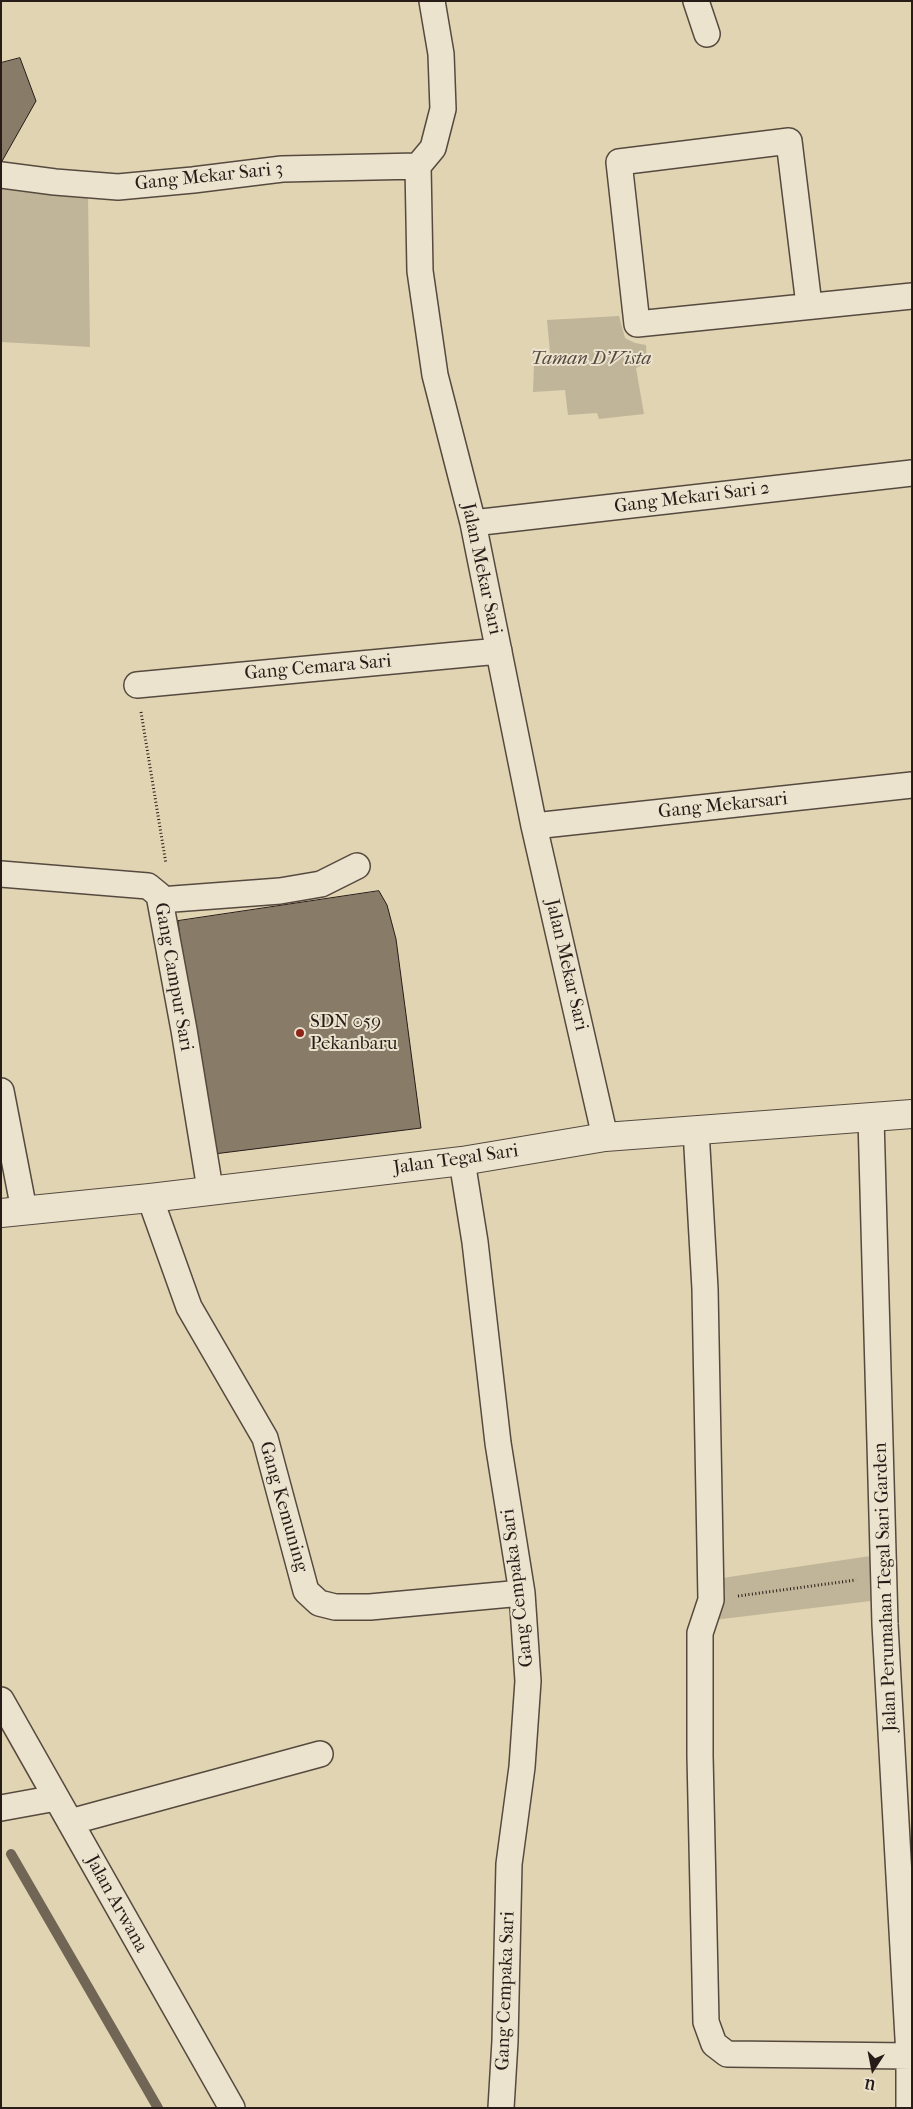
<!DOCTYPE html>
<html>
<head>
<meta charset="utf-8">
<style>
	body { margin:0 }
	#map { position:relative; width:913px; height:2109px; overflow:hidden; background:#e0d4b3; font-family:"IM FELL French Canon",serif }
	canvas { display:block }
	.frame { position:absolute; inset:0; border:2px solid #281c18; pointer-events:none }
	.north { position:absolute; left:848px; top:2044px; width:50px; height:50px; -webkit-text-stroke:4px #ebe3ce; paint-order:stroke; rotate:191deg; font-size:14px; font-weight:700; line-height:20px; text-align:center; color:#281c18 }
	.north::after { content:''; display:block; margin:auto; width:18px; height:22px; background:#281c18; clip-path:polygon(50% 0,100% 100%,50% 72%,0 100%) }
</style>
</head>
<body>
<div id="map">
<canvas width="913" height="2109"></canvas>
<div class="frame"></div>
<div class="north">U</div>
</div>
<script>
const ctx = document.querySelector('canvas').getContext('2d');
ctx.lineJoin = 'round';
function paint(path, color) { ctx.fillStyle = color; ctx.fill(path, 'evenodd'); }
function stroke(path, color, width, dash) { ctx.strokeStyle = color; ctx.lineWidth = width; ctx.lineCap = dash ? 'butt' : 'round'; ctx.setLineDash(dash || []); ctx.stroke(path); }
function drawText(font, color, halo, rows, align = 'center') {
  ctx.font = font + ' "IM FELL French Canon",serif'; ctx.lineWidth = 4; ctx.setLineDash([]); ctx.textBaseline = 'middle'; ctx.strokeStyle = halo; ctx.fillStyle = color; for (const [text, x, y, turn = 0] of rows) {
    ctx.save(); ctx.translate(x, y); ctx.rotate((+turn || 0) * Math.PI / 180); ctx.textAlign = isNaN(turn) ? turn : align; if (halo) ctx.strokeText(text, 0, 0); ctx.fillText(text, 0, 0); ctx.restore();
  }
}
paint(new Path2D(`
	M1,186L88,195L90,347L1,342Z
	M619,316L625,338L635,343L646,345L647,363L636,368L644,414L599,419L597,413L568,415L565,390L533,392L534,364L551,363L547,320Z
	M877,1555L879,1600L714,1620L722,1578Z`), '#c1b599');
stroke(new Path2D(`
	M11,1854L158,2108`), '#716555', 10);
const building = new Path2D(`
	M20,58L36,101L1,163V63Z
	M379,891L387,905L396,939L421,1128L206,1155L178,921Z`);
paint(building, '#887c69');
stroke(building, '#281c18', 1);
const minor = new Path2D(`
	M432,1L441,54L443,109L433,148L418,166L420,271L435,375L473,523L534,826L605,1137
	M696,1L707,34
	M1,175L55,182L118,187L193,180L282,169L418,166
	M809,305L789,141L619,162L637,324L912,296
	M473,523L912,473
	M137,685L499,651
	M534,826L912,785
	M1,874L148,886L159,895L184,1030L210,1189
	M160,900L280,891L321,884L357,866
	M1,1091L24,1210
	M871,1118L885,1624L909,2056V2108
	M696,1130L705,1289L711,1600L700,1633V1756L706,2022L714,2044L727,2054L912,2056
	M462,1161L475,1242L498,1443L522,1593L528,1681L522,1767L509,1864L505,2041L501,2108
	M150,1198L189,1307L265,1438L306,1591L319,1603L335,1607H370L522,1593
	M1,1700L232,2108
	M1,1808L56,1798
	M70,1822L320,1754`);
const tertiary = new Path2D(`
	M1,1213L150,1198L462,1161L605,1137L912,1114`);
stroke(minor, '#564a3f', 28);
stroke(tertiary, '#564a3f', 30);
stroke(new Path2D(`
	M141,712L166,864
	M738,1596L856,1580`), '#281c18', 3, [1, 2.5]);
stroke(minor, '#ebe3ce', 25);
stroke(tertiary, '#ebe3ce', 28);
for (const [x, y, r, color] of [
	[300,1033,5,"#8f2418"]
]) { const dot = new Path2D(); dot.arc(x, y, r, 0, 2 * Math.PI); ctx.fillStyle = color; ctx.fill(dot); stroke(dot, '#ebe3ce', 2); }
drawText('19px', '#281c18', '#ebe3ce', [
	["Gang Mekar Sari 3",209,177,-6],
	["Gang Mekari Sari 2",692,498,-7],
	["Jalan Mekar Sari",481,569,78],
	["Gang Cemara Sari",318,668,-5],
	["Gang Mekarsari",723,806,-6],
	["Jalan Mekar Sari",566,965,77],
	["Gang Campur Sari",173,977,80],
	["Jalan Tegal Sari",456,1160,-8],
	["Gang Kemuning",283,1507,74],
	["Jalan Perumahan Tegal Sari Garden",886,1587,-92],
	["Gang Cempaka Sari",518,1588,-97],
	["Jalan Arwana",116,1904,61],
	["Gang Cempaka Sari",506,1991,-88]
]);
drawText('italic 19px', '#564a3f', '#ebe3ce', [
	["Taman D'Vista",591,359]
]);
drawText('19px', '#281c18', '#ebe3ce', [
	["SDN 059",310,1022],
	["Pekanbaru",310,1044]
], 'left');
</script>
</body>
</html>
